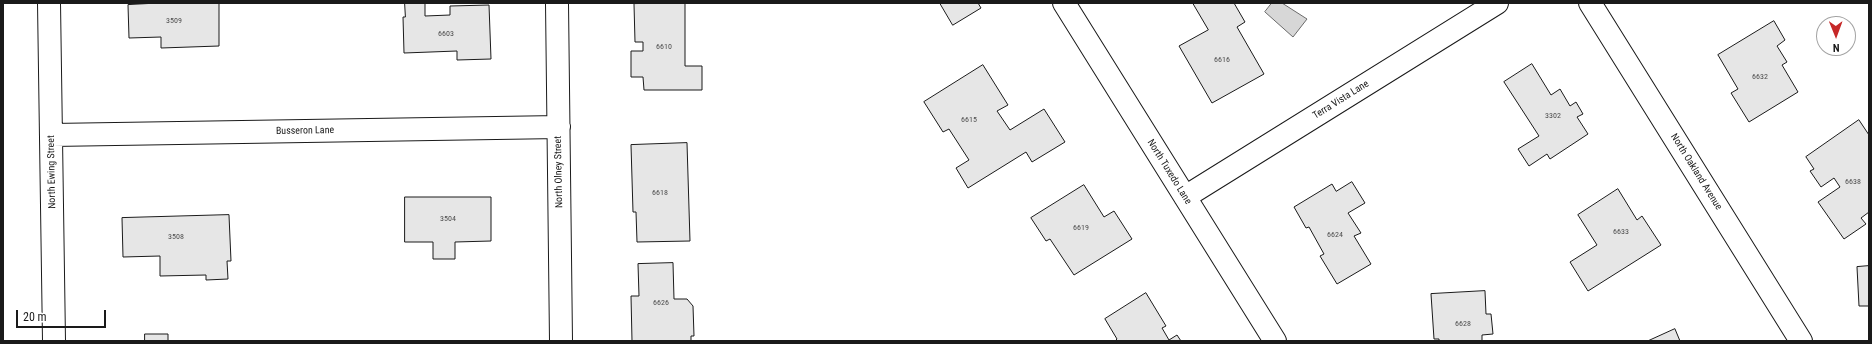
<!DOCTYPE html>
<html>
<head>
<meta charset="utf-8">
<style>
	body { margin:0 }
	#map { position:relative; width:1872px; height:344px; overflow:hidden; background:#fff; font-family:"Roboto Condensed",sans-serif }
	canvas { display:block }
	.frame { position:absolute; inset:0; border:4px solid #1a1a1a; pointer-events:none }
	.north { position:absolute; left:1816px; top:16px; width:40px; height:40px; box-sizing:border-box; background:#fff; border:1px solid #a3a3a3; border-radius:50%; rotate:179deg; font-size:11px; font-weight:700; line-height:16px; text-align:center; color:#1a1a1a }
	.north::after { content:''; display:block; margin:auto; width:14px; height:18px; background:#c62828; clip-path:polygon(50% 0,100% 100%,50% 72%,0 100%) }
	.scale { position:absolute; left:16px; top:310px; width:90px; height:18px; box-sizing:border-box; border:2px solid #1a1a1a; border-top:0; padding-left:5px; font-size:12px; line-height:14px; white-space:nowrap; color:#1a1a1a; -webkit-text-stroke:3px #fff; paint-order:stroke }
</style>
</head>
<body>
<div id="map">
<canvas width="1872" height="344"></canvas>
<div class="frame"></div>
<div class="north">N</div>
<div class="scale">20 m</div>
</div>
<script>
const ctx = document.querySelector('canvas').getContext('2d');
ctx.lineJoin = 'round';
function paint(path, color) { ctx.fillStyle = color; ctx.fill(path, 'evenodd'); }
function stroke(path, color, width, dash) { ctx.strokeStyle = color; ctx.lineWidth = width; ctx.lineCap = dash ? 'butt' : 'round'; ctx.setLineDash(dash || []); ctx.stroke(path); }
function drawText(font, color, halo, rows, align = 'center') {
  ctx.font = font + ' "Roboto Condensed",sans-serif'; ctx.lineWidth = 3; ctx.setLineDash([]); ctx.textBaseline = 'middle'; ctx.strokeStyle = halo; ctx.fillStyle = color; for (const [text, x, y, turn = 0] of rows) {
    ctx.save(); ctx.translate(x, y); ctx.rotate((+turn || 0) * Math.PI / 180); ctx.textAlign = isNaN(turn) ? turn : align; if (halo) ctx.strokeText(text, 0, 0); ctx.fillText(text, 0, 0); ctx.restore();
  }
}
const water = new Path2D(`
	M1272,3H1282L1307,19L1293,37L1265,12Z`);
paint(water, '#d7d7d7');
stroke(water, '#6a6a6a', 1);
const building = new Path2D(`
	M158,3H219V46L161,48V37L129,38L128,5Z
	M405,3H425V16L450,15V6L489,5L491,59L457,60V51L404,53L403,17H405Z
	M685,3V66H702V90H644L643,77H631V51H643V42H635L634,4Z
	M940,3H978L981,8L953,25Z
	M1193,3H1234L1245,22L1237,27L1264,74L1212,103L1179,46L1208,30Z
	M1774,21L1785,40L1777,46L1787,62L1782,65L1798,92L1749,122L1731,93L1738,89L1718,55Z
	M1532,64L1551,95L1560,89L1570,106L1576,102L1583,114L1577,117L1588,134L1550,159L1547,154L1529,166L1518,149L1539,136L1504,82Z
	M983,65L1008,105L997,111L1010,130L1044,109L1065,142L1032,162L1026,152L968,188L956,168L969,160L949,129L943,132L924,102Z
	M1859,120L1869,135V212L1861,218L1866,224L1844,239L1818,202L1840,187L1834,178L1821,187L1810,171L1814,169L1806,157Z
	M687,143L690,241L637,242L636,212H633L631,145Z
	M1352,182L1365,203L1348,213L1361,233L1354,236L1371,264L1337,284L1320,256L1324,254L1309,227L1306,228L1294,207L1332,184L1336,191Z
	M1084,185L1104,217L1114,211L1132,239L1074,275L1050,239L1046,241L1031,218Z
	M1618,189L1637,220L1642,216L1661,245L1588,291L1570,262L1597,245L1578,215Z
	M405,197H491V241L455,242V259H433V242H405Z
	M229,215L231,261H227L228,279L206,280V275L160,276V256L123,257L122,218Z
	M673,263L674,299H687L693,306L694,336H691V341H632L631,296H639L638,264Z
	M1869,266V306H1859L1857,267Z
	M1485,291L1486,314H1491L1493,334L1482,335V341H1439V339H1434L1431,294Z
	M1146,293L1166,326L1162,328L1169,340L1177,335L1181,341H1115L1117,339L1105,319Z
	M1675,329L1680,341H1648Z
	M145,334H168V341H145Z`);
paint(building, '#e6e6e6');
stroke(building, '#1a1a1a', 1);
const minor = new Path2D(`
	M49,3L54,341
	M557,3L561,341
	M1064,3L1275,341
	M1590,3L1801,341
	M52,135L559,127
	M1185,197L1497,3`);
stroke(minor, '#1a1a1a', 24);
stroke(minor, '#fff', 22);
drawText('8px', '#4d4d4d', null, [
	["3509",174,21],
	["6603",446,34],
	["6610",664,47],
	["6616",1222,60],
	["6632",1760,77],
	["3302",1553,116],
	["6615",969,120],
	["6638",1853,182],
	["6618",660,193],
	["3504",448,219],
	["6619",1081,228],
	["6633",1621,232],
	["6624",1335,235],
	["3508",176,237],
	["6626",661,303],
	["6628",1463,324]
]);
drawText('10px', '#1a1a1a', '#fff', [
	["Terra Vista Lane",1341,100,-32],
	["Busseron Lane",305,131,-1],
	["North Ewing Street",52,172,-91],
	["North Olney Street",559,172,-91],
	["North Tuxedo Lane",1169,172,58],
	["North Oakland Avenue",1696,172,58]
]);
</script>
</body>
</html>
